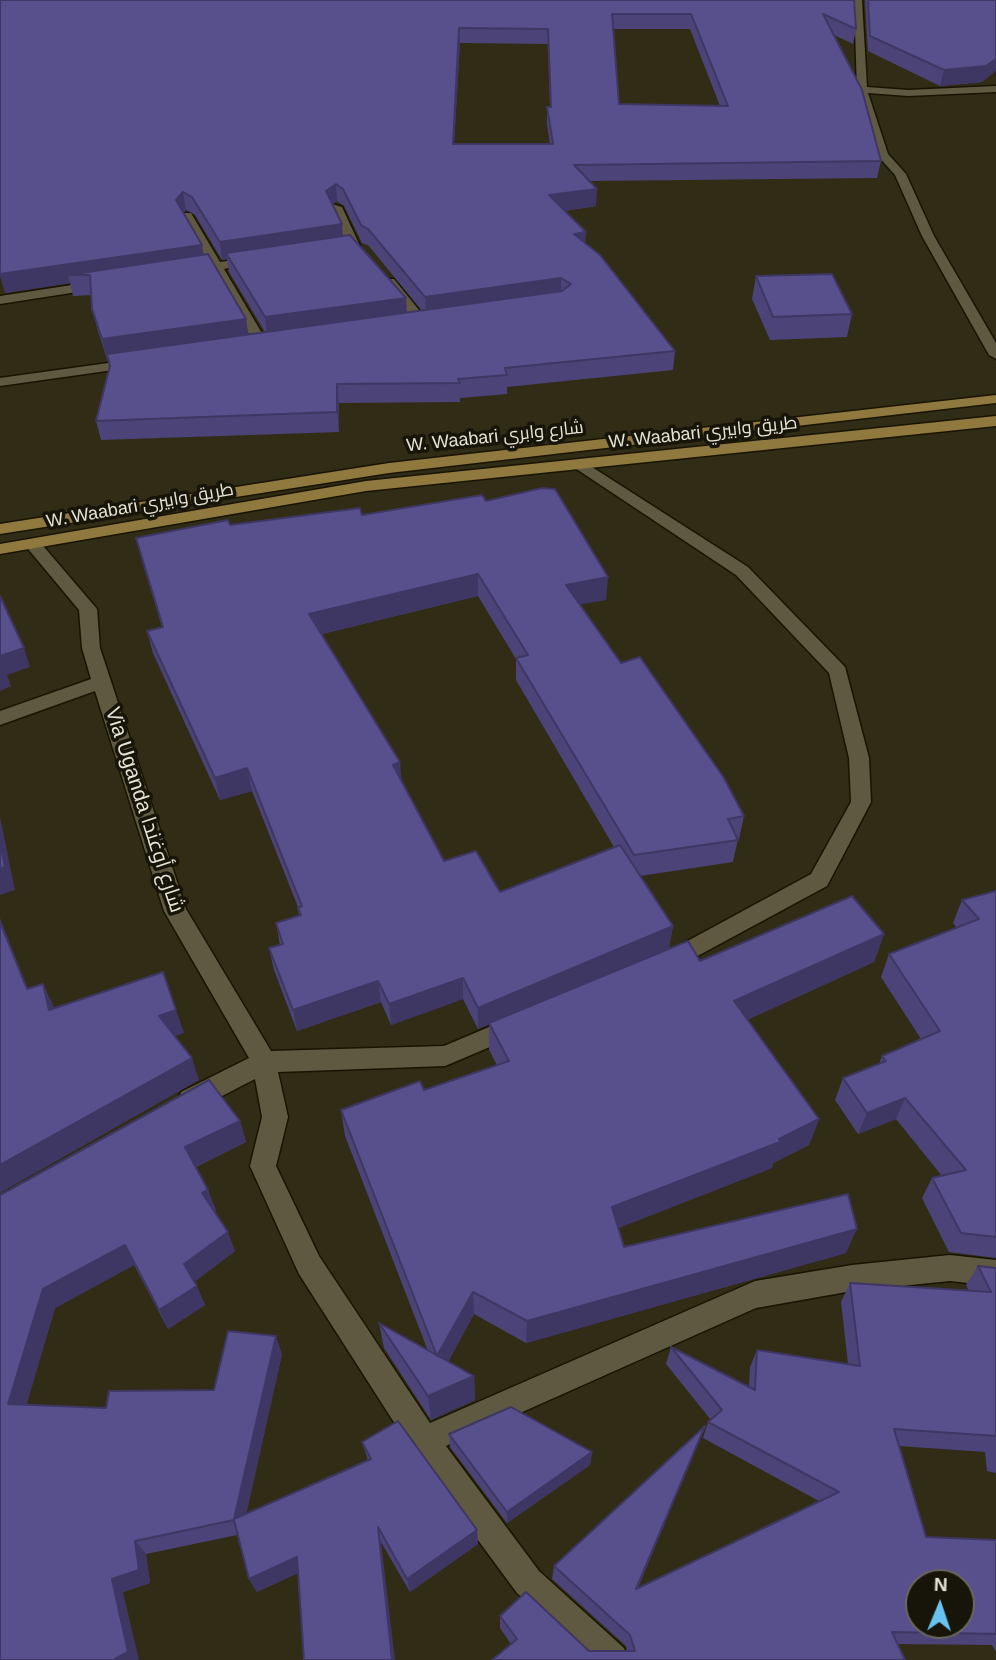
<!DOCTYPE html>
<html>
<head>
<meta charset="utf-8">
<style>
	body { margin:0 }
	#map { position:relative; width:996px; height:1660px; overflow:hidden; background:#312c15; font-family:Arial,sans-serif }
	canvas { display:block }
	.north { position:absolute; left:905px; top:1569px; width:70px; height:70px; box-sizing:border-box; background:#17150a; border:2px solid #6a675b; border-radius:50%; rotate:2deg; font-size:19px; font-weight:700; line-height:28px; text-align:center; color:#e6e3d5 }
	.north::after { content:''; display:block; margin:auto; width:24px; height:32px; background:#69c3f1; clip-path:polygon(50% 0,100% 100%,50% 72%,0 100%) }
</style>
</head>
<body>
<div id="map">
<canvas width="996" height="1660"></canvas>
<div class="north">N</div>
</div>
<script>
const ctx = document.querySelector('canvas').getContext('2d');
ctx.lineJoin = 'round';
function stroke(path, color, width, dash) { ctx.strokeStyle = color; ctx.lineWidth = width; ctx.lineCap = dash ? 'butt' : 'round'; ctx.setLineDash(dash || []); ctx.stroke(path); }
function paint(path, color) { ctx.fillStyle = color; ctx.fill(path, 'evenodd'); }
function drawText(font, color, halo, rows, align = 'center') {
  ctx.font = font + ' Arial,Cairo,sans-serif'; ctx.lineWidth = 7; ctx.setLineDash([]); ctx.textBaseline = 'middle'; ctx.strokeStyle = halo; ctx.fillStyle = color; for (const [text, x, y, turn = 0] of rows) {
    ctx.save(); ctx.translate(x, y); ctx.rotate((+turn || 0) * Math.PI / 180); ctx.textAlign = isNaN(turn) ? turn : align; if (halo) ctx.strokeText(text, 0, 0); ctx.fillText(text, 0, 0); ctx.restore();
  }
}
const minor = new Path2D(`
	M854,0H862L867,87L908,90L996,86V92L908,96L868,93L888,154L906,174L934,236L996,343V359L989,355L922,236L895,175L877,155L857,90Z
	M332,204L342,207L361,248L359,251L349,248L330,207Z
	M183,213H191L220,262L254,257L260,261L224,269L269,345L267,348H257L213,271L189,275L183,271L209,264L181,216Z
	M384,279H394L427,320V326H417L384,285Z
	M98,281L103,282V288L0,304V296Z
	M137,359L144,363L142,366L0,386V378Z
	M581,460L748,567L845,667L869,758L871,802L827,886L668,972L660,970L657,963L660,956L811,874L851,802L849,758L829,673L736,575L575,468L573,465Z
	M32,539L38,540L97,609L100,648L186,909L271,1051L444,1046L515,1016L523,1019L527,1026L523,1033L445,1066L278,1072L288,1117L276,1166L319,1256L430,1423L755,1281L852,1265L950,1255L996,1260V1286L950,1281L852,1291L756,1308L446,1446L539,1571L624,1648L629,1660H588L517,1593L413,1452L299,1274L250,1166L262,1117L255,1079L199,1108L190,1111L181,1108L178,1100L181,1092L249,1058L164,911L95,691L0,725V711L91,679L82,648L79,610L24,544Z`);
const major = new Path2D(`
	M996,395V403L389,473L0,534V524L389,463Z
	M996,416V426L366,491L0,554V544L366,481Z`);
stroke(minor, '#191401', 3);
stroke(major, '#191401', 3);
paint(minor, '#5e5940');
paint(major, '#90793f');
paint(new Path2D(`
	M0,0H854L856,29L853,44L834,35L881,161L877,178L590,181L596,206L564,211L585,243L675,351L673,370L507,387V394L460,398V402L339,403V432L101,440L96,421L110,368L98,331L92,309V295L73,296L70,283L5,293ZM613,29H690L720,106L619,104ZM460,43L548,44L550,107H547V124L550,144H454ZM337,201L344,206L362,243L369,246L422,311L407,313L343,236L332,205ZM186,210L195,215L222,260L227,259L229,272L265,332L248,335L246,319L203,255L202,245L183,213Z
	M865,0H996L982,82L940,86L868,51Z
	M756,276L852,314L847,337L770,340L752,299Z
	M486,501L606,600L580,604L621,663L744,816L739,839H738L733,862L640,876L673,926L669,948L563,993L700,961L884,934L874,962L747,1020L819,1119L809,1145L773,1163L772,1168L618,1228L624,1247L846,1253L526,1343L474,1314L448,1362L474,1376L475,1400L431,1420L384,1348L379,1323L428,1351L345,1136L341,1110L424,1090L497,1065L489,1050V1024L478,1029L463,999L391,1025L381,1002L297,1031L274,970L269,948L280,945L276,923L299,916L298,907L252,791L220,800L153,653L147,631L162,627L142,561L136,538L230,525L362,515ZM478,596L516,659V680L614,847L500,892L444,861L322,634Z
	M996,891V1258L949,1252L922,1198L932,1178L942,1176L896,1119L858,1134L835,1100L843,1078L879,1064L882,1056L921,1039L881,977L889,954L957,928L953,923L962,900Z
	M240,1121L246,1142L196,1167L216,1210L214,1211L235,1251L194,1282L205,1305L168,1329L134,1265L55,1308L26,1405L106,1408L214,1390L282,1354L246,1514L368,1460L362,1442L477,1530L478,1544L410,1592L381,1542L298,1573L257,1592L249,1579L237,1535L146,1554L150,1583L123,1592L0,1660V1195Z
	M978,1266L996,1268V1473L987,1471L985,1452L899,1446L926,1537L996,1540V1652L992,1645L897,1644L492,1660L511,1644L500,1628V1616L589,1651H627L626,1646L552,1579L554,1566L705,1426L638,1588L819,1501L703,1438L708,1422L711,1420L666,1364L671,1347L749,1387L750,1367L757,1350L848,1364L841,1302L850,1283L969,1291L966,1285Z
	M449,1434L592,1452L590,1465L507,1523L450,1447Z`), '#4c4479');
paint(new Path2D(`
	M459,28L460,43L453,160V144Z
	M996,59V71L982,82L940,86L944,70Z
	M336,184L337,201L328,208L326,191Z
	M597,189L596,206L549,213V195Z
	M183,192L186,210L179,217L176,200Z
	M342,224L343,242L226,253L227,259L222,260L220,242Z
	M586,232L585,250L574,234Z
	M202,245L205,263L68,275L70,283L5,293L0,276V274Z
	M561,278V296L426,315L425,297Z
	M406,298L407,318L267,337L265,317Z
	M246,319L249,340L107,360L102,339Z
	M337,384L339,403V432L337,412Z
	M478,574V596L312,636L309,614Z
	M608,577L606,600L565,607L566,585Z
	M24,648L30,667L7,675L11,686L0,691V656Z
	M400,762L402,785L393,765Z
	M247,768L252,791L220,800L215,778Z
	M0,817L15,890L0,895Z
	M0,918L37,1012L27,989L0,922Z
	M673,926L669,948L478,1029V1008Z
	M884,934L874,962L727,1029L734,1001Z
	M463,978V999L391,1025L389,1004Z
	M378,981L381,1002L297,1031L293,1010Z
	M43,984L54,1007L59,1033L49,1010Z
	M176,1010L184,1033L167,1039L159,1016Z
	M192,1058L199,1080L0,1193V1165Z
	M905,1098L896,1119L858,1134L867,1113Z
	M819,1119L809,1145L773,1163L772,1168L608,1232L612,1207L779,1139Z
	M240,1121L246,1142L193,1168L185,1147Z
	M208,1190L216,1210L210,1214L202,1193Z
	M857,1229L846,1253L526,1343L527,1321Z
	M228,1232L235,1251L193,1283L184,1264Z
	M125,1245L134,1265L55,1308L22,1421L8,1404L43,1289Z
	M197,1286L205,1305L168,1329L159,1310Z
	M473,1292L474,1314L439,1378L437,1356Z
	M276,1336L282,1354L242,1534L234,1519Z
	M474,1376L475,1400L431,1420L428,1396Z
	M705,1426L699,1442L632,1601L636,1589Z
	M592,1452L590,1465L507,1523V1512Z
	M378,1527L381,1542L395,1660H392Z
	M477,1530L478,1544L410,1592L407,1579Z
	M135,1541L146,1554L150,1583L123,1592L139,1660H113L112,1579Z
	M297,1557L303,1570L257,1592L249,1579Z`), '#3e3763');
const building = new Path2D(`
	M0,0H854L856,29L823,14L862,90L881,161L574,165L597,189L549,195L586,232L574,234L600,255L675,351L505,368L507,375L458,379L460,383L337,384V412L96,421L110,366L107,354L562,291L571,284L561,278L425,297L368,229L361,225L343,189L336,184L326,191L342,224L220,242L192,197L183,192L176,200L202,245L0,274ZM612,14H691L728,106L619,104ZM459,28L548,29L551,107H547L553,144H453Z
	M868,0H996V59L986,66L944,70L870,36Z
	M350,235L406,298L265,317L226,253Z
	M208,254L246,319L102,339L92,309L90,275H68Z
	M832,274L852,314L773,317L756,276Z
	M542,488L555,489L608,577L566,585L621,663L640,657L724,778L744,816L728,819L738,840L634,855L516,658L528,655L478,574L309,614L400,762L393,765L444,861L476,851L500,892L620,845L673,926L478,1008L463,978L389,1004L378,981L293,1010L269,948L283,944L276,923L301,915L298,908L302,906L247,768L215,778L147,631L163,627L136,538L228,520L230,525L360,508L362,515L482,495L486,501Z
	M0,596L24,648L0,656Z
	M0,842L5,867L0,868Z
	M996,891V1237L961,1233L932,1178L966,1170L905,1098L867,1113L843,1078L886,1061L882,1056L940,1031L889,954L979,919L962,900Z
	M852,896L884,934L734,1001L819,1119L779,1139L780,1142L612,1207L624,1247L848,1194L857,1229L527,1321L473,1292L437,1356L341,1110L420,1081L424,1090L509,1061L489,1023L688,941L700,961Z
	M0,922L27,989L43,984L49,1010L163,972L176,1010L159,1016L192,1058L0,1165Z
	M209,1080L240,1121L185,1147L208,1190L202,1193L228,1232L184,1264L197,1286L159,1310L125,1245L43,1289L8,1404L106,1408L109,1391L214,1390L228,1331L276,1336L234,1519L371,1459L362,1442L398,1421L477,1530L407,1579L378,1527L392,1660H304L297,1557L249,1579L234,1520L135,1541L139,1570L112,1579L128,1652L113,1660H0V1195Z
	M978,1266L996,1268V1436L894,1429L926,1537L996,1540V1634L892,1632L905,1660H492L517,1639L500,1616L526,1592L589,1651H635L630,1635L554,1566L705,1426L636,1589L839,1492L708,1422L722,1410L671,1347L755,1390L757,1350L860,1366L850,1283L991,1292ZM919,1583H961V1625H919Z
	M379,1323L474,1376L428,1396Z
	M511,1407L592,1452L507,1512L449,1434Z`);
paint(building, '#584f8d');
stroke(building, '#3e3763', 2);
drawText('18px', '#e6e3d5', '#17150a', [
	["W. Waabari طريق وابيري",703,433,-6],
	["W. Waabari شارع وابري",495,437,-6],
	["W. Waabari طريق وابيري",140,506,-10]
]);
drawText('21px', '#e6e3d5', '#17150a', [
	["Via Uganda شارع أوغندا",144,810,72]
]);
</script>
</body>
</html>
